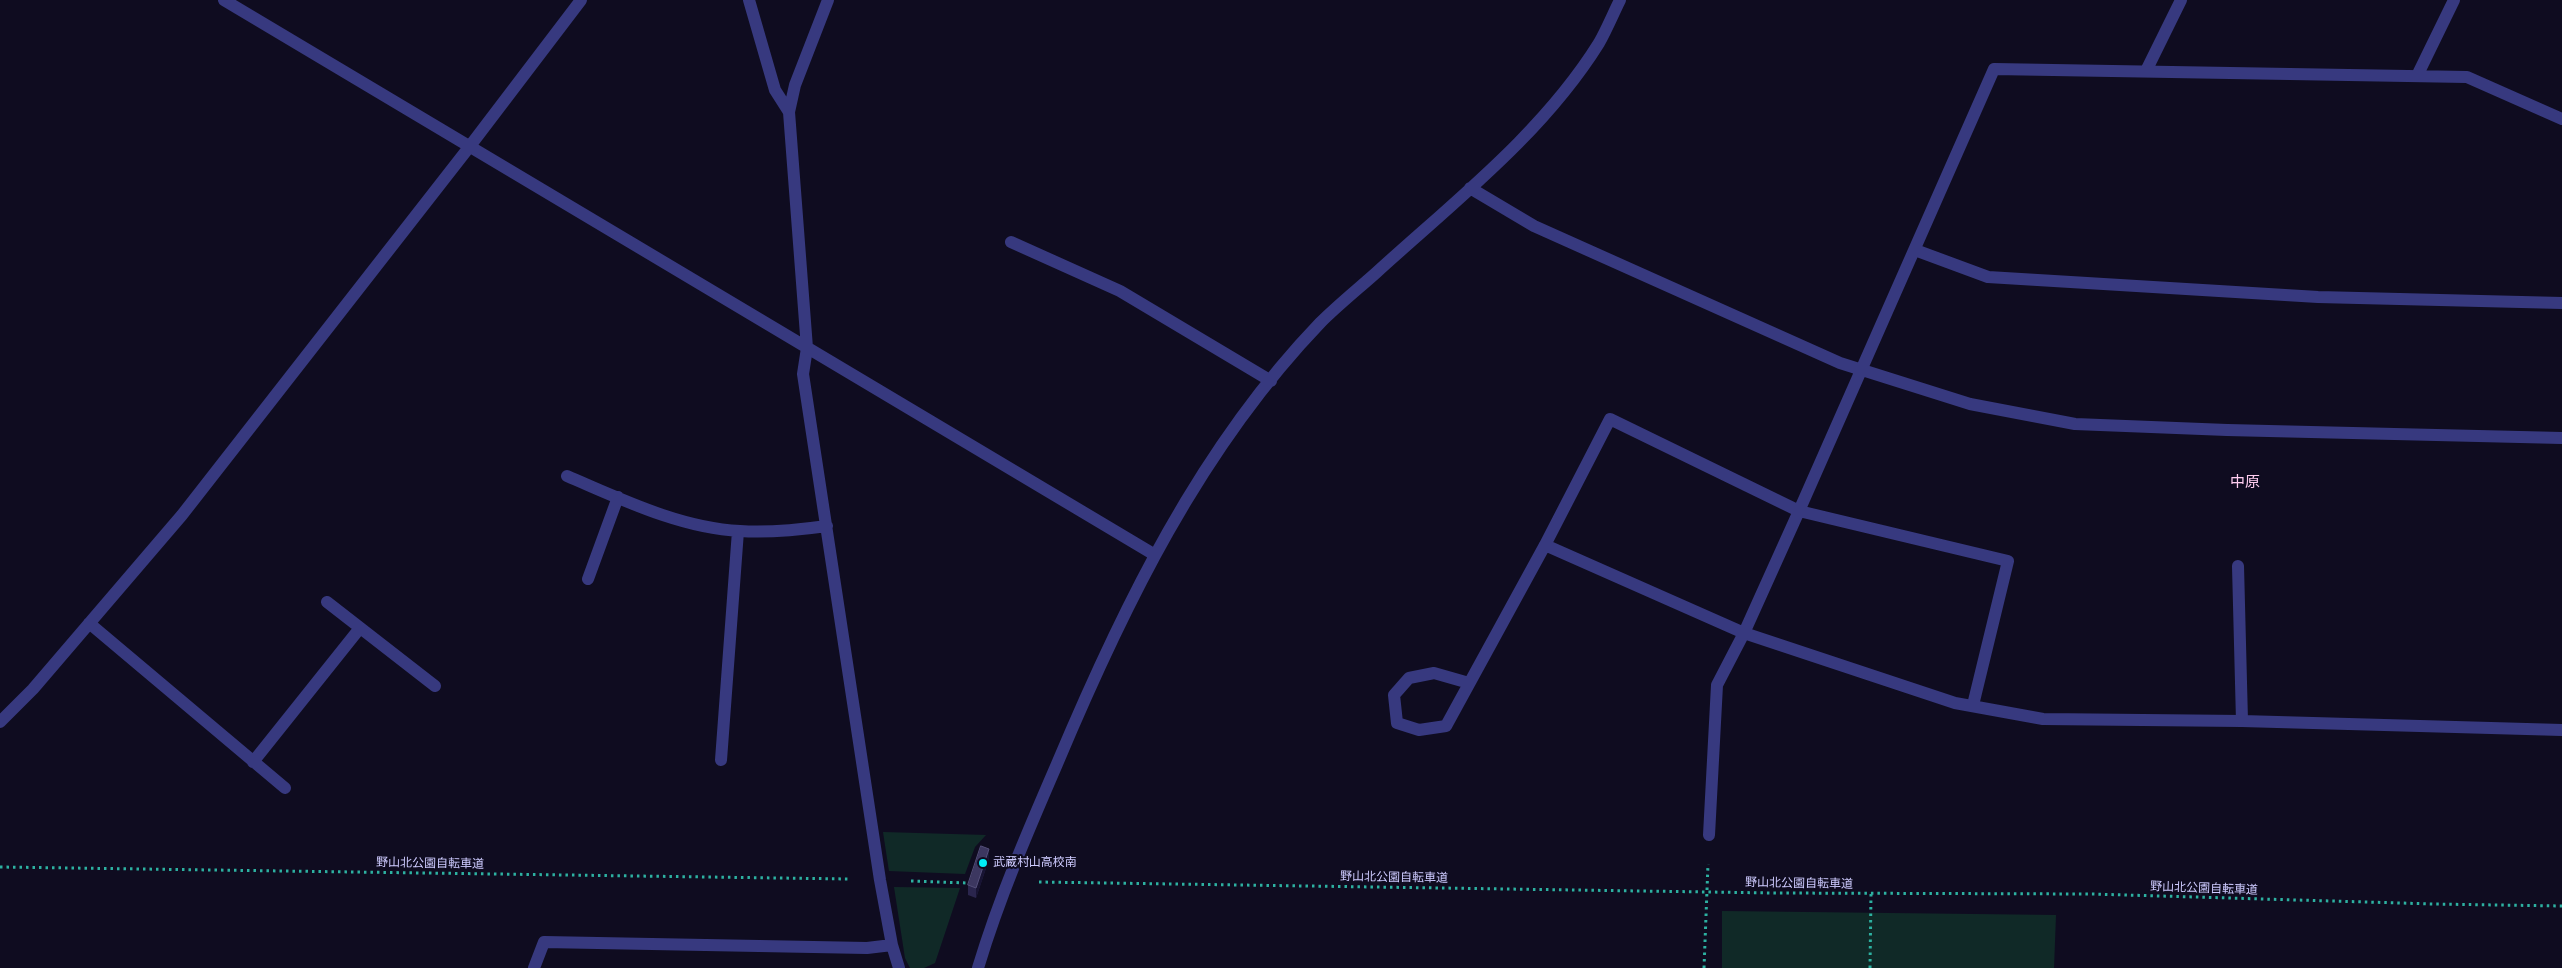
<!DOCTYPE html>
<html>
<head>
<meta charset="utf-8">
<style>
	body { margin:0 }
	canvas { display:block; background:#0f0c20 }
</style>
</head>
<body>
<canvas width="2562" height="968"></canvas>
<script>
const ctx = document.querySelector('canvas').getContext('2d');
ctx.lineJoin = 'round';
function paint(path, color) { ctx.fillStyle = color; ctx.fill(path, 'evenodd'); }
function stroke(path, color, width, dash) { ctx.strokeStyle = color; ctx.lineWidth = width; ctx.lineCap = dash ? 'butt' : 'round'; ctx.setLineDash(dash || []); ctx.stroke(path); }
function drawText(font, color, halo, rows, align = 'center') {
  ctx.font = font + ' Roboto,"Noto Sans JP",sans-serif'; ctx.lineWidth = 4; ctx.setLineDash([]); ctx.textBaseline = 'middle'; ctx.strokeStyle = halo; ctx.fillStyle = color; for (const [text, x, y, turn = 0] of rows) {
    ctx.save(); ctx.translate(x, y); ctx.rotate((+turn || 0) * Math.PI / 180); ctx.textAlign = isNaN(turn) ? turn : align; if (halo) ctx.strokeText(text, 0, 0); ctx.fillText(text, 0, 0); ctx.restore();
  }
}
paint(new Path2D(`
	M883,832L986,835L975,847L965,874L889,871Z
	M894,887L960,888L935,963L924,968H910L905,958Z
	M1722,911L2056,915L2054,968H1722Z`), '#102927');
stroke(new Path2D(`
	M0,867L849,879
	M911,881L967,883
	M1039,882L1775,893L2092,894L2434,904L2562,906
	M1704,968L1708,864
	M1870,968L1871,894`), '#2db1a1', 3, [2.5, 4]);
stroke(new Path2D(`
	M224,0L1155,555
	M749,0L775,90L789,112
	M828,0L795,85L789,112L807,348L803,374L880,880L892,945L899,968
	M2146,71L2181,0
	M2417,76L2454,0
	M1470,188L1534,226L1840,363L1970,404L2075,424L2227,430L2562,438
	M1011,242L1120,291L1271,381
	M1915,250L1988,277L2318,297L2562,303
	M567,476C621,499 680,528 740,531C769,533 798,530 827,526
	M1545,545L1744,633L1955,703L2043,719L2242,721L2562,730
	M2238,566L2242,721
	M588,579L618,497
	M327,602L435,686
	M89,623L285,788
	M1469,683L1434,673L1409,678L1394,695L1397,723L1419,730L1446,726L1545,545L1610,419L1799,511L2008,561L1973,705
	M0,722L33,689L182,515L470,146L581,0
	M721,760L738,531
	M253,762L360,628
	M1709,835L1717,685L1744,633L1799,511L1994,69L2467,77L2562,119
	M534,968L544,942L867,948L892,945
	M978,968C999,898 1028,831 1057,764C1123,607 1200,448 1320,323C1338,305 1358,289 1377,272C1455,201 1543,133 1599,43C1607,29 1613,14 1620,0`), '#37397f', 12);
paint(new Path2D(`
	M989,859L976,898L968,895V885Z`), '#2a254d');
paint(new Path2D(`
	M989,849V859L976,898V888Z`), '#181433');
const building = new Path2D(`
	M981,846L989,849L976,888L968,885Z`);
paint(building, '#3c3760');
stroke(building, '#534e79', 1);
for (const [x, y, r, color] of [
	[983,863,5,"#00ecf6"]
]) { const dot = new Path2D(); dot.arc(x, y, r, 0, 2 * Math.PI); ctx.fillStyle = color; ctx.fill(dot); stroke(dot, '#0f0c20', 2); }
drawText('12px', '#cecbff', '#0f0c20', [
	["武蔵村山高校南",993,863]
], 'left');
drawText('12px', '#cecbff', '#0f0c20', [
	["野山北公園自転車道",430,864,1],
	["野山北公園自転車道",1394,878,1],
	["野山北公園自転車道",1799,884,1],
	["野山北公園自転車道",2204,889,2]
]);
drawText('15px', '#ffcdf0', '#0f0c20', [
	["中原",2245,483]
]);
</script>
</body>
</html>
